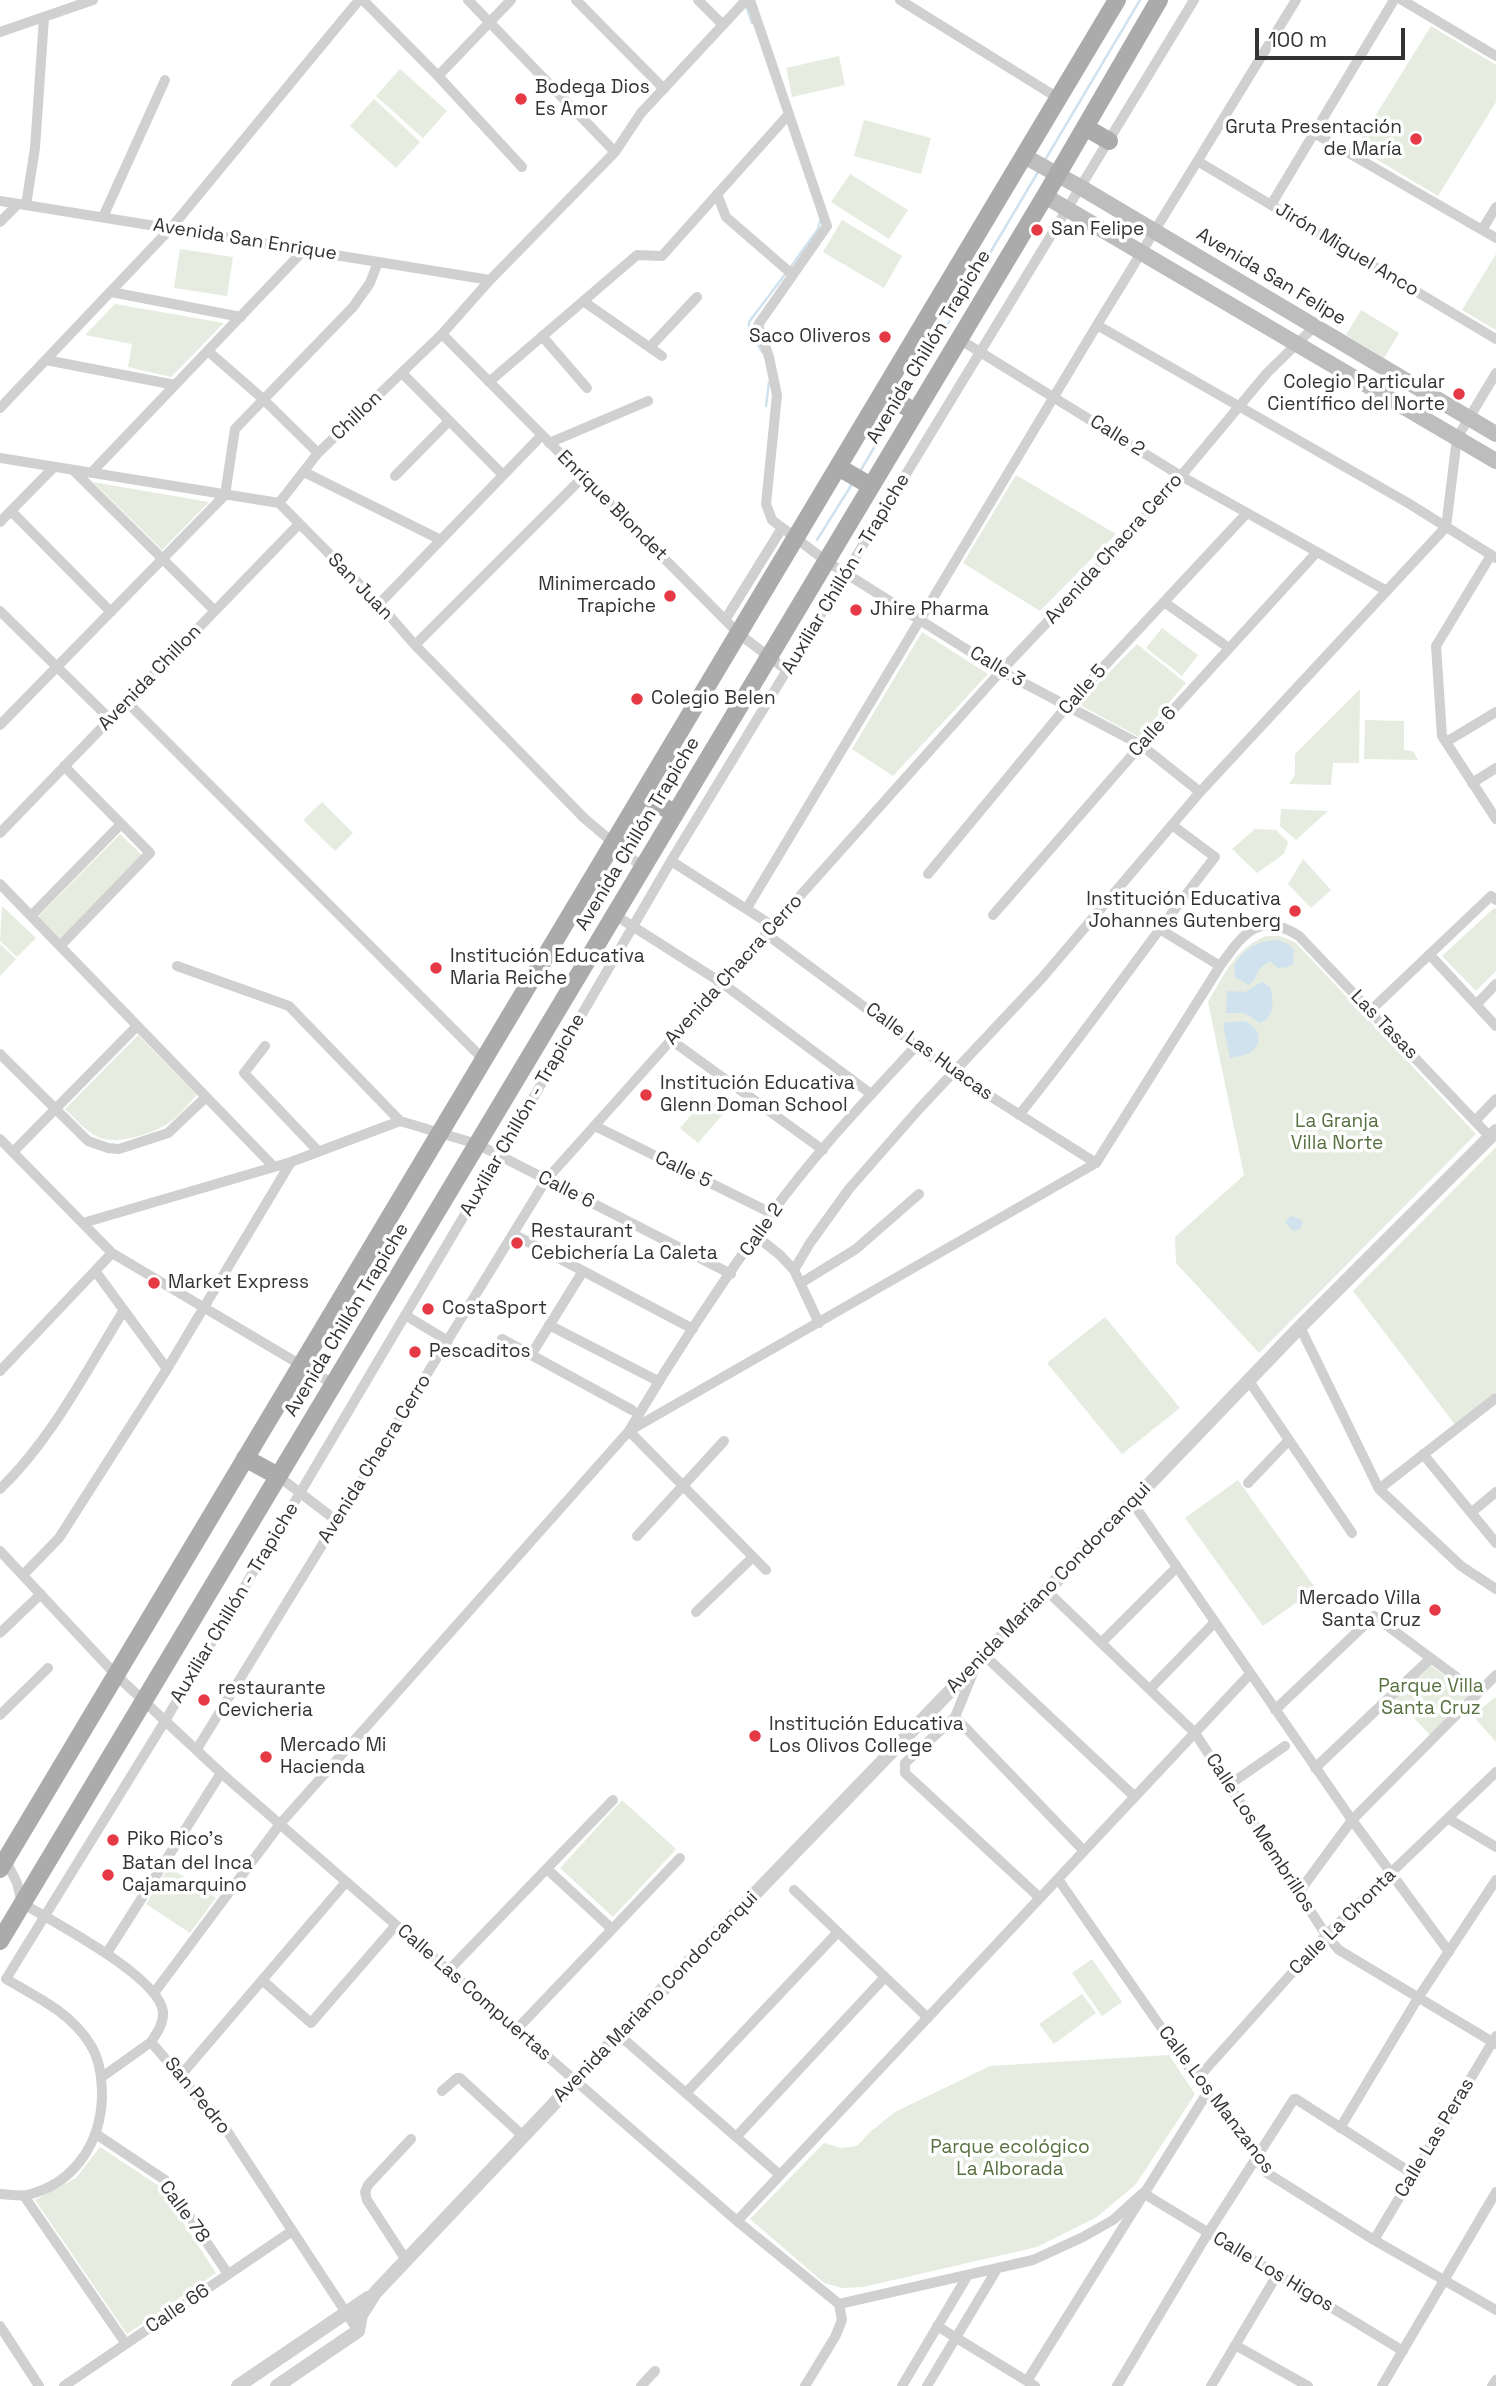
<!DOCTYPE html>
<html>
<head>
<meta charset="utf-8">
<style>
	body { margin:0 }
	#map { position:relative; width:1496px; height:2386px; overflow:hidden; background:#fff; font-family:"Space Grotesk",sans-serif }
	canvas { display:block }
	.scale { position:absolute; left:1255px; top:28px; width:150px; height:32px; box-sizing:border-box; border:4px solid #333; border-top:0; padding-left:9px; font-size:21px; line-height:24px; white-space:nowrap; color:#333; -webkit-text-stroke:5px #fff; paint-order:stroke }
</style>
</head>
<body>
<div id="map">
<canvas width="1496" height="2386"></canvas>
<div class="scale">100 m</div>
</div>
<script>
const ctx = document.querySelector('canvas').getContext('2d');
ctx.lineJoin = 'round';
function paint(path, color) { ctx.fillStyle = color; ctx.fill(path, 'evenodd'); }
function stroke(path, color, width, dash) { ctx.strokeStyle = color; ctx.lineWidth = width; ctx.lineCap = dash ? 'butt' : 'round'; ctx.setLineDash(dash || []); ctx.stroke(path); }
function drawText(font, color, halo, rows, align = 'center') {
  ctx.font = font + ' "Space Grotesk",sans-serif'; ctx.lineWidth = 7; ctx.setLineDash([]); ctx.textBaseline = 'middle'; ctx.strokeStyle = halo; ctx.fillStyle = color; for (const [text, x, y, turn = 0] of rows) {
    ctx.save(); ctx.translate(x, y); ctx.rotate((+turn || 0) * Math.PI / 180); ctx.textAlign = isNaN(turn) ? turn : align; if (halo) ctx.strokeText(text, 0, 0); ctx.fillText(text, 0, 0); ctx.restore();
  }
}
paint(new Path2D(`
	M1431,26L1496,65V102L1438,196L1356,147Z
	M839,56L845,85L792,97L786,68Z
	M400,69L447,111L423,138L376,96Z
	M374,99L420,142L396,168L350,126Z
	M864,120L931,138L921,174L854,156Z
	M850,174L908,210L889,239L831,202Z
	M842,220L902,256L884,288L823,252Z
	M180,249L233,257L227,296L174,288Z
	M1496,254V330L1462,310Z
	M115,304L224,323L171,377L128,367L132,344L85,335Z
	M1361,310L1399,333L1384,358L1346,335Z
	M1016,475L1116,534L1040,611L963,563Z
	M93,482L209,502L162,550Z
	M1162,628L1198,655L1182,676L1146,648Z
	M922,632L988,674L893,776L852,749Z
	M1137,644L1186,683L1139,737L1078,704Z
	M1360,689L1359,763H1333L1331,785L1289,784L1295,775V754Z
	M1365,720L1404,721V750L1413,751L1418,760L1364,759Z
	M322,802L353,833L335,851L303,820Z
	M1281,809L1328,811L1296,840L1280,826Z
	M1255,829L1276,830L1288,842L1284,854L1257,873L1232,849Z
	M120,834L142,855L61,939L38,917Z
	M1303,859L1331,890L1311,908L1288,884Z
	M2,906L36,938L17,957L0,941Z
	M1494,908L1496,909V971L1476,991L1442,956Z
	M1266,936H1280L1295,942L1476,1134L1259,1353L1176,1263L1175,1237L1244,1175L1208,1002C1224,975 1235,948 1266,936Z
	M0,944L16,959L0,976Z
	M138,1035L197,1095C188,1104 180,1115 170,1122C155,1133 116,1146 98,1137C85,1131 75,1118 65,1109Z
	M707,1097L725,1112L698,1143L680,1128Z
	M1496,1147V1392L1456,1426L1353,1291Z
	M1105,1317L1180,1408L1122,1454L1047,1363Z
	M1238,1480L1316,1589L1263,1626L1185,1518Z
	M1429,1664L1470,1694L1430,1735L1394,1697Z
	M1495,1697L1496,1699V1742L1473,1716Z
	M622,1800L676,1849L613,1917L560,1868Z
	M169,1867L216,1898L190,1933L146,1904Z
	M1092,1959L1122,2002L1102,2016L1072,1973Z
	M1082,1994L1096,2013L1054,2044L1039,2024Z
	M1169,2055L1195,2094L1136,2184L1097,2217L1037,2247L863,2287L842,2288L824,2283L750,2219L824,2143L841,2148L857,2146L870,2132L895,2112L990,2066Z
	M100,2147L159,2186L216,2273L127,2334L35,2200L76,2178Z`), '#e6ecdf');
paint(new Path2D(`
	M1278,940L1288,944L1294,950L1293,964L1288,967L1278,968L1270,961C1254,970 1260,976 1249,985L1235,977L1234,965C1244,949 1259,939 1278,940Z
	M1262,982L1270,987C1274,1001 1275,1017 1260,1023L1244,1013H1226L1227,991L1245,992Z
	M1243,1021C1260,1026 1266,1045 1247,1054C1242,1056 1235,1057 1230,1058L1223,1023Z
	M1290,1216L1300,1219L1303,1223L1300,1229L1293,1231L1285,1222Z`), '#cfe2ee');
stroke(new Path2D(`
	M746,6L752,23
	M1045,160L1140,0
	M790,268L818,229L820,221
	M762,352L749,329V322L786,273
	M904,398L1038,172
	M766,406L769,382
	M859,473L897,409
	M817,540L852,484`), '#cfe2ee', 2.5);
stroke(new Path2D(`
	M363,0L438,76L522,167
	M468,0L615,152
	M576,0L664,89
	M698,0L723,25
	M750,0L827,226L758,325L769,357L777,395L766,504L772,520L826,561L1001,671L1141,745L1200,792
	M900,0L1058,98
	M1402,0L1496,56
	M0,32L93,0
	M438,76L511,0
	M1314,133L1496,238
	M1199,162L1496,339
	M717,194L726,217L793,275
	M0,201L490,280
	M26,205L35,148L44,18
	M1271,205L1394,0
	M103,217L165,80
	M0,222L18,204
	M1482,230L1496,207
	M111,292L241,317
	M583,301L662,356
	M1097,325L1408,503L1496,558
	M442,334L739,634L788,671
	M542,336L587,388
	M959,339L1181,476L1387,591
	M650,347L697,297
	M208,351L263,399L318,453
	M46,360L175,385
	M402,373L503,475
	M489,382L637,255L662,256L789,114
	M0,408L171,228L359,0
	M549,443L648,401
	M0,458L279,503L379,604L415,645L584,818L643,868
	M74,471L215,611
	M304,472L439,539
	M91,473L304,250
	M395,476L449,421
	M279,503L318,453L442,334L490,280L615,152L641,113L746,0
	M11,511L111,612
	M0,522L54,467
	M1491,555L1436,646L1442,736L1496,819
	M1164,602L1229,648
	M379,604L542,435
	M0,611L110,719
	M725,620L782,528
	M415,645L583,477
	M127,702L484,1060
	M0,725L225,495L235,429L353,307L370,283L378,262
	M1446,742L1496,712
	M1472,783L1496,768
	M0,833L299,524
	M671,861L773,926
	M928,874L1067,706L1246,514
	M0,884L274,1167
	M747,908L1097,325L1296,0
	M615,915L722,983L871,1094
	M993,915L1141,745L1317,552
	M31,916L121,824
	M1158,928L1220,966
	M766,934L952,1072L1096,1163
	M60,946L150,853L64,766
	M1430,955L1496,1026
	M177,966L289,1006L400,1121L477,1144L731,1274
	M1476,1005L1496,984
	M1370,1011L1491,896L1496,900
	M671,1040L823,1150
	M265,1046L244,1073L318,1151
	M0,1054L88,1141L108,1148L119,1149L168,1133L206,1097
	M1019,1115C1087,1031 1148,942 1215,857L1172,825
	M1475,1121L1496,1099
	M595,1126L771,1213
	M0,1139L112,1253L333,1384
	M13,1152L137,1026
	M83,1223L291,1162L400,1121
	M513,1234L693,1329
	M756,1236L780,1255L794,1270L819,1323
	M794,1270L810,1243L849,1189L919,1109L1042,978L1200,792L1446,527L1457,438L1496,373
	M96,1272L167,1369
	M801,1283L856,1249L919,1194
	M405,1315L448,1341
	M549,1325L658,1381
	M1300,1327L1379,1489L1461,1566L1496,1589
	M502,1339L632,1410
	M531,1355L583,1271
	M0,1371L112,1253
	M1249,1381L1352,1533
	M630,1429C674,1355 721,1283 771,1214C814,1154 867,1099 917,1045
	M629,1431L766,1570
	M1423,1454L1496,1543
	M278,1476L337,1521
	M1248,1483L1289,1440
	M0,1489C52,1439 86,1371 124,1310
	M1379,1489L1496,1398
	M1132,1502L1352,1820L1449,1952
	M1472,1512L1496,1492
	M637,1536L724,1441
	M0,1551L116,1675L221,1773L737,2221L839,2304
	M23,1575L59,1538L167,1369L291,1162
	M1046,1590L1195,1733L1326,1935L1339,1950L1496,2044
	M696,1612L753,1557
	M0,1633L41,1594
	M1101,1643L1177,1567
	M984,1655L1135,1797
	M975,1668L955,1717L1084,1851
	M1150,1689L1215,1622
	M1275,1710L1374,1616L1478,1693
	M0,1715L48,1668
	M955,1717L905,1763V1773L1040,1898
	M197,1749L546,1180L1001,671L1089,578L1181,476L1267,373L1314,327
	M1315,1768L1431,1658
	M1229,1785L1285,1746
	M1449,1819L1496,1847
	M4,1857L17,1883L22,1903C53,1922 159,1976 163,2012C164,2023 157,2033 151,2042L227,2131L358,2331
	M547,1869L612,1929
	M1058,1879L1197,2079L1267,2173L1374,2240L1496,2310
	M794,1890L928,2018
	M1299,1892L1352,1820L1496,1675
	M107,1953L221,1773
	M448,1971L613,1800
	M262,1980L311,2023L396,1925
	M154,1993L280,1824L629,1431L1096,1163L1220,966C1243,934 1259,910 1299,936L1490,1137
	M516,2030L680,1858
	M619,2035L780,2175
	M181,2075L346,1882
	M102,2077L151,2042
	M1197,2079L1326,1935L1496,1772
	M442,2091L457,2078H460L523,2136
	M686,2093L838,1932
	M1340,2128L1418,1998L1496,1880
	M96,2134L165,2180L228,2274
	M736,2137L885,1977
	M0,2194C8,2194 19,2197 27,2195C74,2184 101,2143 102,2096C102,2079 100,2059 90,2044C71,2013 37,1997 6,1979L165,1721L500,1155L671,861L1194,0
	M24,2196L126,2344
	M737,2221L1250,1674
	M1374,2240L1496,2036
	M406,2260L367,2200L365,2192L368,2185L411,2139
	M839,2304L1033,2260L1083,2237L1113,2220L1143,2193L1403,2351
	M0,2326L39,2386
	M937,2326L1035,2386
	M1235,2345L1308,2386
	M1027,2381L1207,2093
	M64,2386L292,2231
	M641,2386L655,2371
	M805,2386L835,2337L842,2320L839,2304
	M902,2386L968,2275
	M927,2386L997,2269
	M1117,2386L1208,2233L1294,2099H1296L1413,2174
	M1211,2386L1277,2275
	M1382,2386L1496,2192
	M1492,2386L1496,2380`), '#d0d0d0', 10);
stroke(new Path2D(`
	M238,2386L368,2298
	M277,2386L358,2331L361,2315L375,2293L619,2035L1132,1502L1300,1327L1496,1131`), '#d0d0d0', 14);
stroke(new Path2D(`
	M1024,156L1080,187L1496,434
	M1045,196L1496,461`), '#bdbdbd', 16);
stroke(new Path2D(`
	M1085,127L1109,141
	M883,393L915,412
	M838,467L871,486
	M643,794L675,814
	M245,1458L278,1476
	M0,1869L1117,0
	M0,1941L1045,196L1159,0`), '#ababab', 18);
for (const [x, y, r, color] of [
	[521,99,7,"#e63946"],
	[1416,139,7,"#e63946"],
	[1037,230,7,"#e63946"],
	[885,337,7,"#e63946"],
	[1459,394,7,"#e63946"],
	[670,596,7,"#e63946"],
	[856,610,7,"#e63946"],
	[637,699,7,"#e63946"],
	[1295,911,7,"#e63946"],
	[436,968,7,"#e63946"],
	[646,1095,7,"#e63946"],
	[517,1243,7,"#e63946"],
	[154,1283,7,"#e63946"],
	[428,1309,7,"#e63946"],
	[415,1352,7,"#e63946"],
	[1435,1610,7,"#e63946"],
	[204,1700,7,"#e63946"],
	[755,1736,7,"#e63946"],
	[266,1757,7,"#e63946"],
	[113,1840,7,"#e63946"],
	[108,1875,7,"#e63946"]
]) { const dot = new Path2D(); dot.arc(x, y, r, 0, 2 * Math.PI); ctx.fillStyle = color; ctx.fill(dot); stroke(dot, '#fff', 2.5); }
drawText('19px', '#333', '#fff', [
	["Bodega Dios",535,88],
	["Es Amor",535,110],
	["Gruta Presentación",1402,128,"right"],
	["de María",1402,150,"right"],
	["San Felipe",1051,230],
	["Saco Oliveros",871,337,"right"],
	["Colegio Particular",1445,383,"right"],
	["Científico del Norte",1445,405,"right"],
	["Minimercado",656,585,"right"],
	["Trapiche",656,607,"right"],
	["Jhire Pharma",870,610],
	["Colegio Belen",651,699],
	["Institución Educativa",1281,900,"right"],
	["Johannes Gutenberg",1281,922,"right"],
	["Institución Educativa",450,957],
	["Maria Reiche",450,979],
	["Institución Educativa",660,1084],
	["Glenn Doman School",660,1106],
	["Restaurant",531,1232],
	["Cebichería La Caleta",531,1254],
	["Market Express",168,1283],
	["CostaSport",442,1309],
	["Pescaditos",429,1352],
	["Mercado Villa",1421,1599,"right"],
	["Santa Cruz",1421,1621,"right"],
	["restaurante",218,1689],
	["Cevicheria",218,1711],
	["Institución Educativa",769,1725],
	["Los Olivos College",769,1747],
	["Mercado Mi",280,1746],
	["Hacienda",280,1768],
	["Piko Rico's",127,1840],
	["Batan del Inca",122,1864],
	["Cajamarquino",122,1886]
], 'left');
drawText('19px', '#333', '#fff', [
	["Avenida San Enrique",245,240,9],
	["Jirón Miguel Anco",1347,250,31],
	["Avenida San Felipe",1271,277,31],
	["Avenida Chillón Trapiche",929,347,-59],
	["Chillon",357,416,-44],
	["Calle 2",1117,436,32],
	["Enrique Blondet",612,506,45],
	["Avenida Chacra Cerro",1114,549,-48],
	["Auxiliar Chillón - Trapiche",846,574,-59],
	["San Juan",360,587,46],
	["Calle 3",997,667,31],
	["Avenida Chillon",150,678,-46],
	["Calle 5",1083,690,-48],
	["Calle 6",1153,732,-48],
	["Avenida Chillón Trapiche",638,834,-59],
	["Avenida Chacra Cerro",734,970,-48],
	["Las Tasas",1384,1025,46],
	["Calle Las Huacas",929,1052,36],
	["Auxiliar Chillón - Trapiche",523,1115,-60],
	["Calle 5",683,1170,26],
	["Calle 6",566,1190,27],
	["Calle 2",762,1230,-55],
	["Avenida Chillón Trapiche",347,1320,-59],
	["Avenida Chacra Cerro",375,1459,-58],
	["Avenida Mariano Condorcanqui",1049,1588,-46],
	["Auxiliar Chillón - Trapiche",235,1603,-59],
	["Calle Los Membrillos",1260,1833,57],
	["Calle La Chonta",1343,1922,-45],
	["Calle Las Compuertas",474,1993,41],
	["Avenida Mariano Condorcanqui",656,1997,-46],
	["San Pedro",197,2096,51],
	["Calle Los Manzanos",1216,2100,53],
	["Calle Las Peras",1435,2138,-59],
	["Calle 78",184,2212,54],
	["Calle Los Higos",1273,2272,31],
	["Calle 66",178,2309,-34]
]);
drawText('19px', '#56703f', '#fff', [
	["La Granja",1337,1122],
	["Villa Norte",1337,1144],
	["Parque Villa",1431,1687],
	["Santa Cruz",1431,1709],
	["Parque ecológico",1010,2148],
	["La Alborada",1010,2170]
]);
</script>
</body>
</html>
